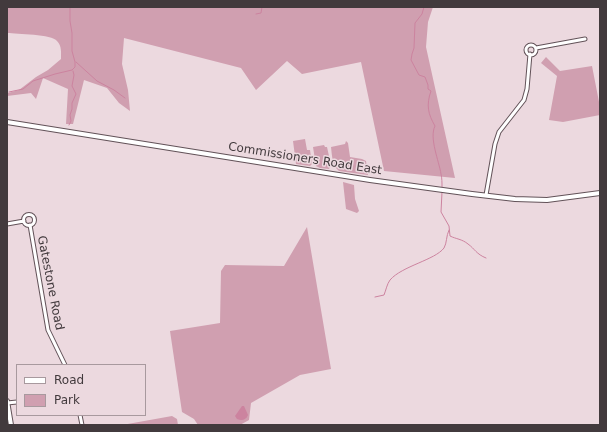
<!DOCTYPE html>
<html>
<head>
<meta charset="utf-8">
<style>
	body { margin:0 }
	#map { position:relative; width:607px; height:432px; overflow:hidden; background:#ecd9df; font-family:"DejaVu Sans",sans-serif }
	canvas { display:block }
	.frame { position:absolute; inset:0; border:8px solid #423a3d; pointer-events:none }
	.legend { position:absolute; left:16px; top:364px; width:130px; height:52px; box-sizing:border-box; background:#ecd9df; border:1px solid #a8999e; margin:0; padding:5px 7px; list-style:none; font-size:12px; color:#423a3d }
	.legend li { display:flex; align-items:center; gap:8px; height:20px }
	.legend b { width:20px; border:1px solid #a8999e }
</style>
</head>
<body>
<div id="map">
<canvas width="607" height="432"></canvas>
<div class="frame"></div>
<ul class="legend">
<li><b style="height:5px;background:#fff"></b>Road</li>
<li><b style="height:11px;background:#d09fb0"></b>Park</li>
</ul>
</div>
<script>
const ctx = document.querySelector('canvas').getContext('2d');
ctx.lineJoin = 'round';
function paint(path, color) { ctx.fillStyle = color; ctx.fill(path, 'evenodd'); }
function stroke(path, color, width, dash) { ctx.strokeStyle = color; ctx.lineWidth = width; ctx.lineCap = dash ? 'butt' : 'round'; ctx.setLineDash(dash || []); ctx.stroke(path); }
function drawText(font, color, halo, rows, align = 'center') {
  ctx.font = font + ' "DejaVu Sans",sans-serif'; ctx.lineWidth = 3; ctx.setLineDash([]); ctx.textBaseline = 'middle'; ctx.strokeStyle = halo; ctx.fillStyle = color; for (const [text, x, y, turn = 0] of rows) {
    ctx.save(); ctx.translate(x, y); ctx.rotate((+turn || 0) * Math.PI / 180); ctx.textAlign = isNaN(turn) ? turn : align; if (halo) ctx.strokeText(text, 0, 0); ctx.fillText(text, 0, 0); ctx.restore();
  }
}
paint(new Path2D(`
	M7,7H433L428,22L426,47L455,178L384,171L361,62L302,74L287,61L256,90L241,68L124,38L122,64L128,90L130,111L119,103L107,88L84,80L73,124H66L68,89L43,78L36,99L31,93L7,96L8,93L19,90L36,77L48,70L61,59C61,53 62,46 57,41C52,34 17,34 7,33Z
	M546,57L560,71L592,66L600,107V115L563,122L549,120L557,76L541,63Z
	M305,139L307,150H310L312,164L310,166L296,164L293,141Z
	M346,141L348,143L350,157L362,159L366,161L368,175L339,171C332,166 332,155 331,147L345,144Z
	M324,145L325,147H327L331,165L329,169L320,168L316,166L313,147Z
	M343,182L354,185L355,199L359,211L357,213L346,209Z
	M307,227L331,369L300,375L251,403L249,420L240,425H198L194,419L182,412L170,331L220,323L221,271L225,265L284,266Z
	M172,416L177,419L178,425H122Z`), '#d09fb0');
paint(new Path2D(`
	M242,406H244L248,415C246,420 242,421 237,419L235,416Z`), '#cc839f');
stroke(new Path2D(`
	M424,7L422,14L415,23L414,48L412,54L411,60L419,75L425,77L428,85V89L431,91C426,105 428,114 435,126C429,138 439,161 441,174C442,178 442,183 442,187
	M256,14L261,13L262,7
	M76,62L97,81L114,90L125,98
	M9,92L23,89L33,81L55,74L72,70L75,67V62L72,51V33L70,21V7
	M69,125L71,121L70,115L72,109V103L76,94L72,86L74,75L73,71
	M442,192L441,212L449,226L450,236C456,239 462,239 468,244C475,249 476,254 486,258
	M375,297L384,295C386,290 387,284 390,280C402,266 435,260 444,248C447,243 446,236 449,230`), '#cc839f', 1);
const minor = new Path2D(`
	M526 50a5 5 0 1 1 10 0a5 5 0 1 1-10 0Z
	M536,48L585,39
	M486,195L495,144L499,132L524,100L527,89L530,54
	M23.5 220a5.5 5.5 0 1 1 11 0a5.5 5.5 0 1 1-11 0Z
	M7,224L24,221
	M30,225L48,330L65,365
	M7,403L17,402
	M80,415L82,425`);
const major = new Path2D(`
	M7,122L370,180L472,194L515,199L547,200L600,193
	M7,401L11,425`);
stroke(minor, '#625258', 5);
stroke(major, '#625258', 6);
stroke(minor, '#fff', 3);
stroke(major, '#fff', 4);
drawText('12px', '#423a3d', '#ecd9df', [
	["Commissioners Road East",305,159,9],
	["Gatestone Road",50,283,79]
]);
</script>
</body>
</html>
